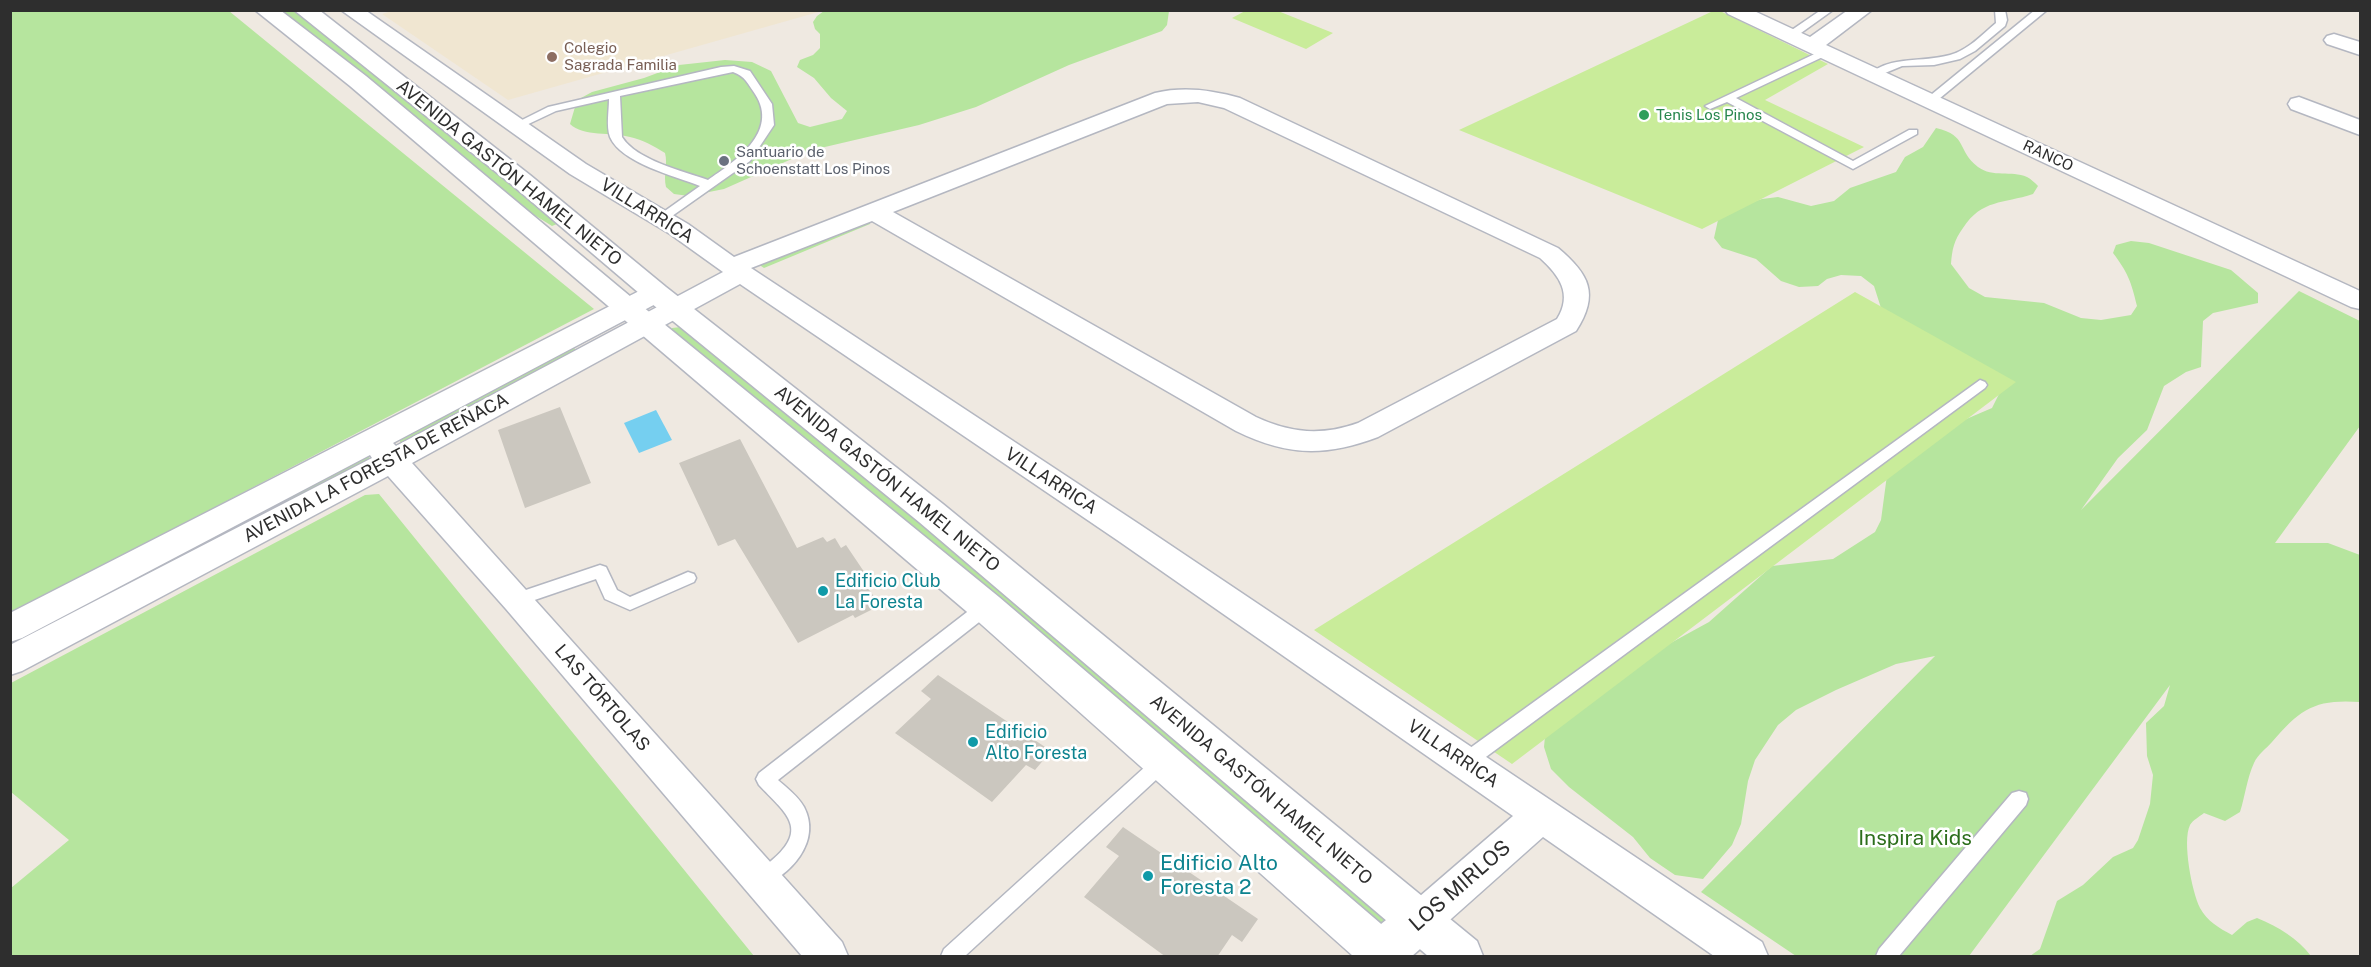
<!DOCTYPE html>
<html>
<head>
<meta charset="utf-8">
<style>
	body { margin:0 }
	#map { position:relative; width:2371px; height:967px; overflow:hidden; background:#efe9e1; font-family:"Public Sans",sans-serif }
	canvas { display:block }
	.frame { position:absolute; inset:0; border:12px solid #2e2e2e; pointer-events:none }
</style>
</head>
<body>
<div id="map">
<canvas width="2371" height="967"></canvas>
<div class="frame"></div>
</div>
<script>
const ctx = document.querySelector('canvas').getContext('2d');
ctx.lineJoin = 'round';
function paint(path, color) { ctx.fillStyle = color; ctx.fill(path, 'evenodd'); }
function stroke(path, color, width, dash) { ctx.strokeStyle = color; ctx.lineWidth = width; ctx.lineCap = dash ? 'butt' : 'round'; ctx.setLineDash(dash || []); ctx.stroke(path); }
function drawText(font, color, halo, rows, align = 'center') {
  ctx.font = font + ' "Public Sans",sans-serif'; ctx.lineWidth = 5; ctx.setLineDash([]); ctx.textBaseline = 'middle'; ctx.strokeStyle = halo; ctx.fillStyle = color; for (const [text, x, y, turn = 0] of rows) {
    ctx.save(); ctx.translate(x, y); ctx.rotate((+turn || 0) * Math.PI / 180); ctx.textAlign = isNaN(turn) ? turn : align; if (halo) ctx.strokeText(text, 0, 0); ctx.fillText(text, 0, 0); ctx.restore();
  }
}
paint(new Path2D(`
	M395,10H822V11L508,100L382,14Z`), '#f0e6d1');
paint(new Path2D(`
	M11,11H229L594,309L11,614Z
	M279,11H293L322,31L398,90L557,224L552,226L523,208L387,94Z
	M824,11H1169L1167,25L1162,31L1069,65L976,107L919,125L812,150L724,189L689,196L674,194L666,187C663,175 668,164 665,153C654,146 643,140 630,137C612,132 583,137 570,124L575,107L581,98L592,92L644,78L679,65L725,60L752,62L771,71L798,123L810,127L842,119L847,111L831,98L814,78L797,67L800,60L813,55L820,48V34L815,29L813,22L817,16Z
	M1936,128C1969,136 1956,150 1978,167C1993,178 2011,170 2027,177C2031,179 2035,183 2038,186L2033,194C2003,204 1982,199 1963,228C1954,240 1952,250 1951,264L1969,288L1985,297L2044,303L2081,318L2101,320L2131,315L2137,306C2131,281 2128,273 2113,253L2116,245L2131,241L2149,243L2231,270L2258,293V303L2213,313L2203,321L2201,367L2186,372L2164,386L2147,430L2118,458L2081,510L2299,291L2360,321V426L2275,543H2328L2360,555V702C2316,699 2301,708 2272,742C2266,749 2258,754 2254,763C2247,778 2245,796 2240,812L2225,821L2204,813C2199,817 2193,820 2190,825C2182,841 2192,892 2200,908C2207,921 2219,928 2232,935L2247,922L2257,918C2279,927 2297,938 2311,956H2030L2040,949L2057,901L2083,885L2113,857L2133,848L2138,840L2150,804L2153,775L2147,756L2146,723L2164,706L2170,685L1969,956H1796L1701,892L1935,656L1896,664L1836,690L1796,710L1778,725L1755,760L1748,781L1741,824L1732,845L1703,879L1675,875L1650,858L1633,837L1569,787L1551,769L1544,747L1546,726L1656,651L1709,622L1772,566L1833,559L1875,532L1881,520L1887,475L1950,426L1992,408L2002,388L1881,308L1874,286L1861,276L1841,275L1827,279L1818,286L1799,287L1781,281L1756,259L1722,248L1714,238L1718,220L1749,203L1762,199L1778,197L1811,206L1834,201L1850,188L1896,172L1905,157L1923,147Z
	M870,220V224L764,268L758,264Z
	M681,327L965,557L1388,916L1376,928L817,447L671,333L672,328Z
	M573,347L577,351L405,442H400V438Z
	M368,456L371,460L11,649V639Z
	M379,494L754,956H11V888L69,840L11,792V683L365,495Z`), '#b6e59e');
paint(new Path2D(`
	M1718,10L1828,64L1765,100L1864,147L1702,229L1459,130L1713,11Z
	M1245,11H1278L1333,33L1306,49L1232,18Z
	M1855,292L2016,382L1512,764L1314,630Z`), '#c9ec9a');
paint(new Path2D(`
	M656,410L672,440L639,453L624,423Z`), '#75cff0');
paint(new Path2D(`
	M560,407L591,483L525,508L498,430Z
	M740,439L797,548L823,537L827,542L835,538L841,548L846,545L873,585L867,587L875,598L870,601L875,608L855,618L853,615L798,643L735,539L718,546L679,463Z
	M938,675L1051,751L1035,770L1026,765L992,802L895,733L931,699L921,691Z
	M1123,827L1258,919L1242,942L1232,935L1217,957H1166L1084,897L1119,856L1106,847Z`), '#cbc7bf');
const service = new Path2D(`
	M1821,10H1833L1794,38H1786V34Z
	M1995,10H2005L2007,20L2005,26L1975,51L1960,59L1934,65L1902,66L1873,78L1868,75C1891,55 1922,63 1950,55C1968,50 1982,35 1996,23Z
	M2035,10H2047L1934,103H1926V99Z
	M1825,49L1830,52L1829,54L1736,98L1853,161L1909,130H1917V134L1853,169L1727,102L1710,109L1705,106Z
	M734,66L750,71L772,104L774,125L750,161L665,221H657L655,218L700,186C675,176 621,163 610,137C606,126 609,111 609,99L556,111L520,128H512L510,126L548,107L721,67ZM733,72C745,76 748,84 755,94C780,132 734,162 708,180C683,171 636,160 622,137L620,96Z
	M1980,380L1985,382L1987,385L1985,388L1471,768L1465,770L1459,768L1456,762L1459,756Z
	M600,565L606,567L617,590L630,597L688,572L694,574L696,578L694,582L630,610L605,599L596,579L517,606L511,605L509,600L511,595Z
	M986,600L992,602L994,607L992,612L778,780C787,788 798,796 804,807C822,842 790,876 759,888L752,885L749,879C753,870 763,867 771,861C811,828 784,812 759,785L756,779L759,773L980,602Z
	M1163,754L1169,756L1172,762L1169,768L965,956H941L944,949L1157,756Z
	M2019,791L2026,793L2028,799L2026,805L1899,956H1876L1879,949L2012,793Z`);
const minor = new Path2D(`
	M341,10H365L586,164L688,224L734,257L1155,93C1184,86 1212,90 1240,98L1558,248C1589,274 1600,294 1576,331L1378,437C1325,457 1287,456 1236,431L872,221L751,268L1142,526L1762,942L1768,956H1714L1543,837L1433,935L1419,941L1405,935L1399,922L1405,909L1513,816L1120,542L740,284L412,463L842,942L848,956H802L506,609L388,476L22,671L10,675V645L372,458L370,455L22,638L10,642V613L647,287L656,285L665,287L669,293L665,299L393,443L396,446L723,272L670,234L570,174ZM1198,102L1224,108L1540,258C1559,275 1573,294 1557,319L1358,423C1322,436 1290,433 1256,417L893,212L1167,104Z
	M1725,10H1752L1810,37L1848,10H1872L1826,45L2360,291V309L2351,307L1804,50L1728,14Z
	M2334,34L2360,42V55L2327,44L2324,40L2327,36Z
	M2299,97L2360,120V135L2291,109L2288,104L2291,99Z`);
const tertiary = new Path2D(`
	M1419,901L1434,907L1441,922L1434,937L1412,956H1357C1365,932 1395,911 1419,901Z`);
const secondary = new Path2D(`
	M255,10H280L366,76L637,302L999,597L1401,941L1407,956H1353L973,617L350,86Z
	M294,10H319L530,175L666,287L943,504L1477,941L1483,956H1428L919,522L646,299L512,185Z`);
stroke(service, '#b4b7c1', 3);
stroke(minor, '#b4b7c1', 3);
stroke(tertiary, '#b4b7c1', 3);
stroke(secondary, '#b4b7c1', 3);
paint(service, '#fff');
paint(minor, '#fff');
paint(tertiary, '#fff');
paint(secondary, '#fff');
for (const [x, y, r, color] of [
	[552,57,6,"#8d6e63"],
	[1644,115,6,"#2e9e5b"],
	[724,161,6,"#6b7280"],
	[823,591,6,"#0f9aa8"],
	[973,742,6,"#0f9aa8"],
	[1148,876,6,"#0f9aa8"]
]) { const dot = new Path2D(); dot.arc(x, y, r, 0, 2 * Math.PI); ctx.fillStyle = color; ctx.fill(dot); stroke(dot, '#fff', 2); }
drawText('15px', '#785e54', '#fff', [
	["Colegio",564,48],
	["Sagrada Familia",564,65]
], 'left');
drawText('15px', '#27864d', '#fff', [
	["Tenis Los Pinos",1656,115]
], 'left');
drawText('15px', '#5b616d', '#fff', [
	["Santuario de",736,152],
	["Schoenstatt Los Pinos",736,169]
], 'left');
drawText('15px', '#2e2e2e', '#fff', [
	["RANCO",2048,156,25]
]);
drawText('18px', '#2e2e2e', '#fff', [
	["AVENIDA GASTÓN HAMEL NIETO",509,173,39],
	["VILLARRICA",647,211,32],
	["AVENIDA LA FORESTA DE REÑACA",376,468,-28],
	["AVENIDA GASTÓN HAMEL NIETO",887,479,39],
	["VILLARRICA",1051,481,33],
	["LAS TÓRTOLAS",602,698,49],
	["VILLARRICA",1453,754,34],
	["AVENIDA GASTÓN HAMEL NIETO",1261,790,40]
]);
drawText('18px', '#0d838f', '#fff', [
	["Edificio Club",835,581],
	["La Foresta",835,602],
	["Edificio",985,732],
	["Alto Foresta",985,753]
], 'left');
drawText('21px', '#2c6e1b', '#fff', [
	["Inspira Kids",1915,839]
]);
drawText('21px', '#0d838f', '#fff', [
	["Edificio Alto",1160,864],
	["Foresta 2",1160,888]
], 'left');
drawText('21px', '#2e2e2e', '#fff', [
	["LOS MIRLOS",1460,886,-41]
]);
</script>
</body>
</html>
